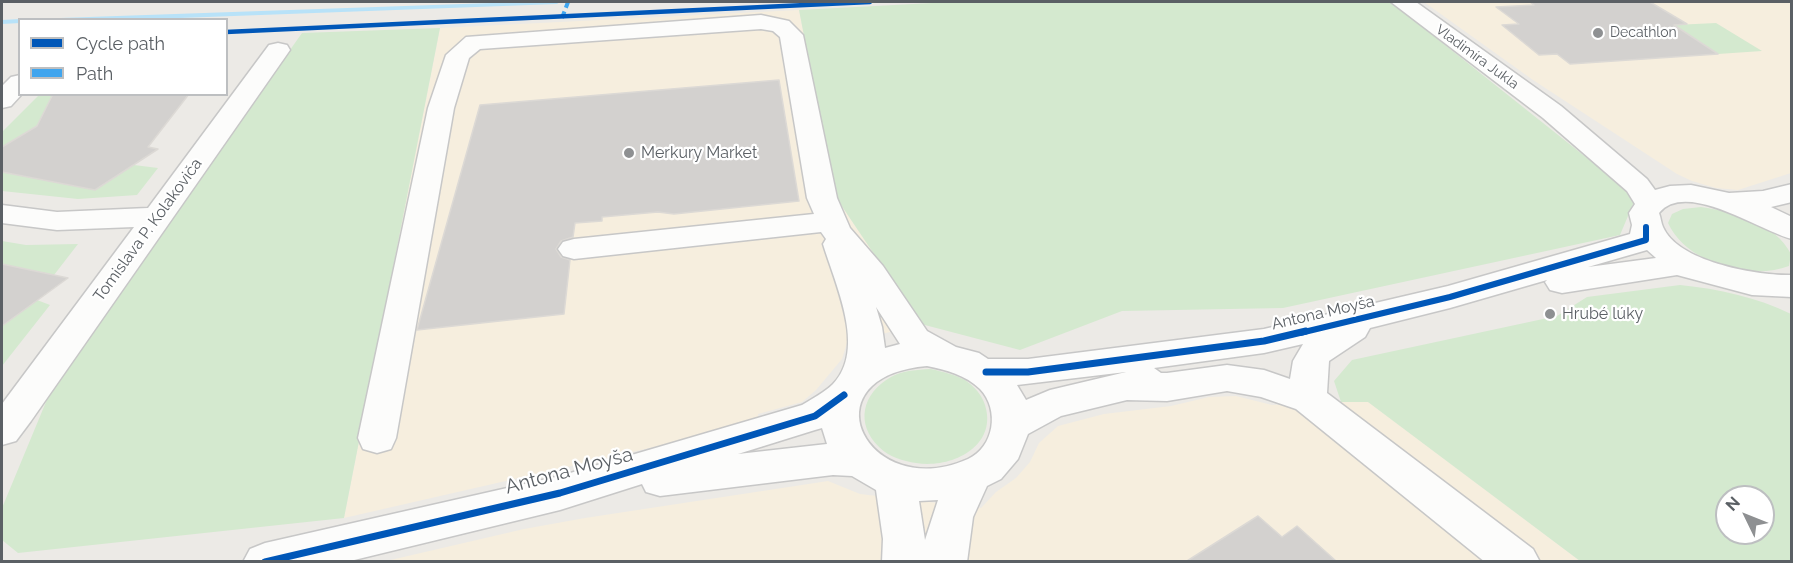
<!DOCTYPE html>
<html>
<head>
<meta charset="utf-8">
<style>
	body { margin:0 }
	#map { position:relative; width:1793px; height:563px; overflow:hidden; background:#eceae6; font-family:Raleway,sans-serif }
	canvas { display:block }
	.frame { position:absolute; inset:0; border:3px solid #5b6065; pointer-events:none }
	.legend { position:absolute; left:18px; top:18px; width:210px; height:78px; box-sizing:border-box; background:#fff; border:2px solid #bdbfc1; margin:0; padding:8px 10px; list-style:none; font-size:18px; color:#5b6065 }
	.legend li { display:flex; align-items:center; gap:12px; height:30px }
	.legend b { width:30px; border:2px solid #bdbfc1 }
	.north { position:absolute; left:1715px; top:485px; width:60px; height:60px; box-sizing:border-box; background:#fff; border:2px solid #bdbfc1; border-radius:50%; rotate:313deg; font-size:16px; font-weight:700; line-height:24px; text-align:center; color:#5b6065 }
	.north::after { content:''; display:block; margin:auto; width:21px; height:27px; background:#8e9092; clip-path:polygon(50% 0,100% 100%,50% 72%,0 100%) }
</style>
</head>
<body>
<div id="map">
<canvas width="1793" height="563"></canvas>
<div class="frame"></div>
<ul class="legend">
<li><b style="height:8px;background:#0057b8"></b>Cycle path</li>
<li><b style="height:8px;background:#40a5ee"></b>Path</li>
</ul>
<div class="north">N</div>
</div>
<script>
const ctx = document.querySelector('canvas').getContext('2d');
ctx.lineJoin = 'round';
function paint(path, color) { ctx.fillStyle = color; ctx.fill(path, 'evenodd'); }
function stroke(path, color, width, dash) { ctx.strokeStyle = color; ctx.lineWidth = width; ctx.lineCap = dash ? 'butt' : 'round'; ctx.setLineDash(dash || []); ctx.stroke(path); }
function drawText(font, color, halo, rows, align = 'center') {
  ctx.font = font + ' Raleway,sans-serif'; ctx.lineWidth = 4.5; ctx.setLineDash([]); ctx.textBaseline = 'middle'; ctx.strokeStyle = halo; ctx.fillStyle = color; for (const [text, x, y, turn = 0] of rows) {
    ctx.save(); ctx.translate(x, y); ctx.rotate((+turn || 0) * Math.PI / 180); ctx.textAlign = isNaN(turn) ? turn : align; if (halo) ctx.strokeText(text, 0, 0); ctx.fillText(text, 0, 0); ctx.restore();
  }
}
paint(new Path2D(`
	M1424,2H1791V173L1738,190L1716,188L1692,181L1677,174L1533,80Z
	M799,10L835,196L921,324L847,343L842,359L816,390L802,402L758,414L759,423L344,518L440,28Z
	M1236,396L1272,405L1367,401L1580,561L382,562L524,529L585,518L828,481L860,494L981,508L996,492L1016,478L1030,462L1039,443L1058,426L1104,414L1171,406L1209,397Z`), '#f6eede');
paint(new Path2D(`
	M951,2H1391L1636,197L1620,235L1283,308L1122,311L1020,350L921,324L835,196L799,10Z
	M1716,23L1762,51L1718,54L1674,25Z
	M440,28L344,518L18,553L2,540V508L53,385L302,33Z
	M39,95H53L37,126L2,147V132Z
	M134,165L158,168L137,195L78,199L2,191V172L95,190Z
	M1701,207C1735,212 1775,223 1791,254L1789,266C1750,281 1686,263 1668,223L1672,214L1683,209Z
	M2,241L26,245L78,244L54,275L2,264Z
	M1680,285C1719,289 1756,297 1791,314V561H1580L1368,402H1341L1334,381L1352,360L1557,316L1587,297ZM1727,497H1763V533H1727Z
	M37,300L50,305L2,366V326Z
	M931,369C943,372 954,374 965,380C974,386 982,395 985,405C998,446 952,469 916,463C903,461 889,457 879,447C855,424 862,393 891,377C903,370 917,370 931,369Z`), '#d4e9cf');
paint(new Path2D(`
	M520,2H560L557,4L126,20H57L60,18Z
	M20,19L22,20H20V23L2,24V20Z`), '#b8e2f8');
const building = new Path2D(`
	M1530,2H1650L1687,24L1674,25L1718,54L1570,64L1557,54L1539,55L1502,25L1519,24L1496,7L1534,5Z
	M779,80L799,201L674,214L658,212L602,217V221L575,223L573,237L561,241L556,249L561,257L570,260L564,314L417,330L480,105Z
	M53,94H189L148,147L158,149L95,190L2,172V147L37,126Z
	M2,264L68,278L2,326Z
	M1258,516L1282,537L1297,526L1336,561H1187Z`);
paint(building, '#d3d1cf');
stroke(building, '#dcd9d5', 1.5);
const minor = new Path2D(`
	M1391,2H1416L1561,106L1647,179L1655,190L1670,186L1691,185L1729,193L1763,191L1792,184V202L1771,207L1792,217V239C1762,232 1686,179 1659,213C1661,218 1661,223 1663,227C1678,262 1758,276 1792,275V297L1752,295L1677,275L1562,293L1550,290L1545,282L1547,280L1450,308L1370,328L1365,337L1329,361L1327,393L1533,549L1540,562H1485L1296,409L1261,397L1227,391L1167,401L1127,400L1061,416L1028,434L1018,459L1001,479L987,486L973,517L967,562H882L883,539L876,490L852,476L833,475L660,496L646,492L642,484L560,510L346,562H243L250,549L265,543L560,476L802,405C812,399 825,392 833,384C867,349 835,284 823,244L826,239L821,232L574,259L563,256L558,249L563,242L574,239L814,214L807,198L780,37L773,31L761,29L480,49L469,58L454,108L396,438L391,449L377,453L363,449L358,438L428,108L446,55L466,37L761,15L789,21L803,35L837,198L850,228L883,266L927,331L956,347L979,353L988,359H1028L1264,329L1448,286L1630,234L1632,225L1629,213L1635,204L1627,191L1543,118ZM1647,250L1656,258L1588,267ZM876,307L900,344L885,348L882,327ZM1303,344L1293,361L1290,379L1264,370L1227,365L1167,373H1161L1154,368L1264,353ZM927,366C946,370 966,375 980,389C1000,410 994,447 968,459C868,504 803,377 927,366ZM1126,372L1050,390L1026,400L1017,385ZM822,428L827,444L738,454L815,430ZM938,500L925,540L919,501Z
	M278,43L287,45L290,50L31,421L16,441L2,445V404L134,227L57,230L2,223V205L57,212L148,208L269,45Z
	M20,75V94H22L11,106L2,108V86L11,77Z`);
stroke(minor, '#c7c7c7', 3);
paint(minor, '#fcfcfb');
stroke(new Path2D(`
	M562,18L568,2`), '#40a5ee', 4, [7, 4]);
stroke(new Path2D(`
	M226,32L870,2`), '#0057b8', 4.5);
stroke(new Path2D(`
	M1300,333L1450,297L1646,240V227`), '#0057b8', 6);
stroke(new Path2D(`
	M986,372H1028L1264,341L1306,331
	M265,562L560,493L815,416L844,395`), '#0057b8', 7);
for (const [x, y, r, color] of [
	[1598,33,6,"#8e9092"],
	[629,153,6,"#8e9092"],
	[1550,314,6,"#8e9092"]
]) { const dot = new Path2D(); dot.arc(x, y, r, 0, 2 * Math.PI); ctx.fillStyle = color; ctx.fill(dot); stroke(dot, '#fff', 2); }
drawText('14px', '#5b6065', '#fff', [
	["Decathlon",1610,33]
], 'left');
drawText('14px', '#5b6065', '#fff', [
	["Vladimíra Jukla",1477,57,36]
]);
drawText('16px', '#5b6065', '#fff', [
	["Merkury Market",641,153],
	["Hrubé lúky",1562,314]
], 'left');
drawText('16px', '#5b6065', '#fff', [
	["Tomislava P. Kolakoviča",148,230,-54],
	["Antona Moyša",1323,313,-13]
]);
drawText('20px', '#5b6065', '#fff', [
	["Antona Moyša",569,471,-15]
]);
</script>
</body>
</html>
